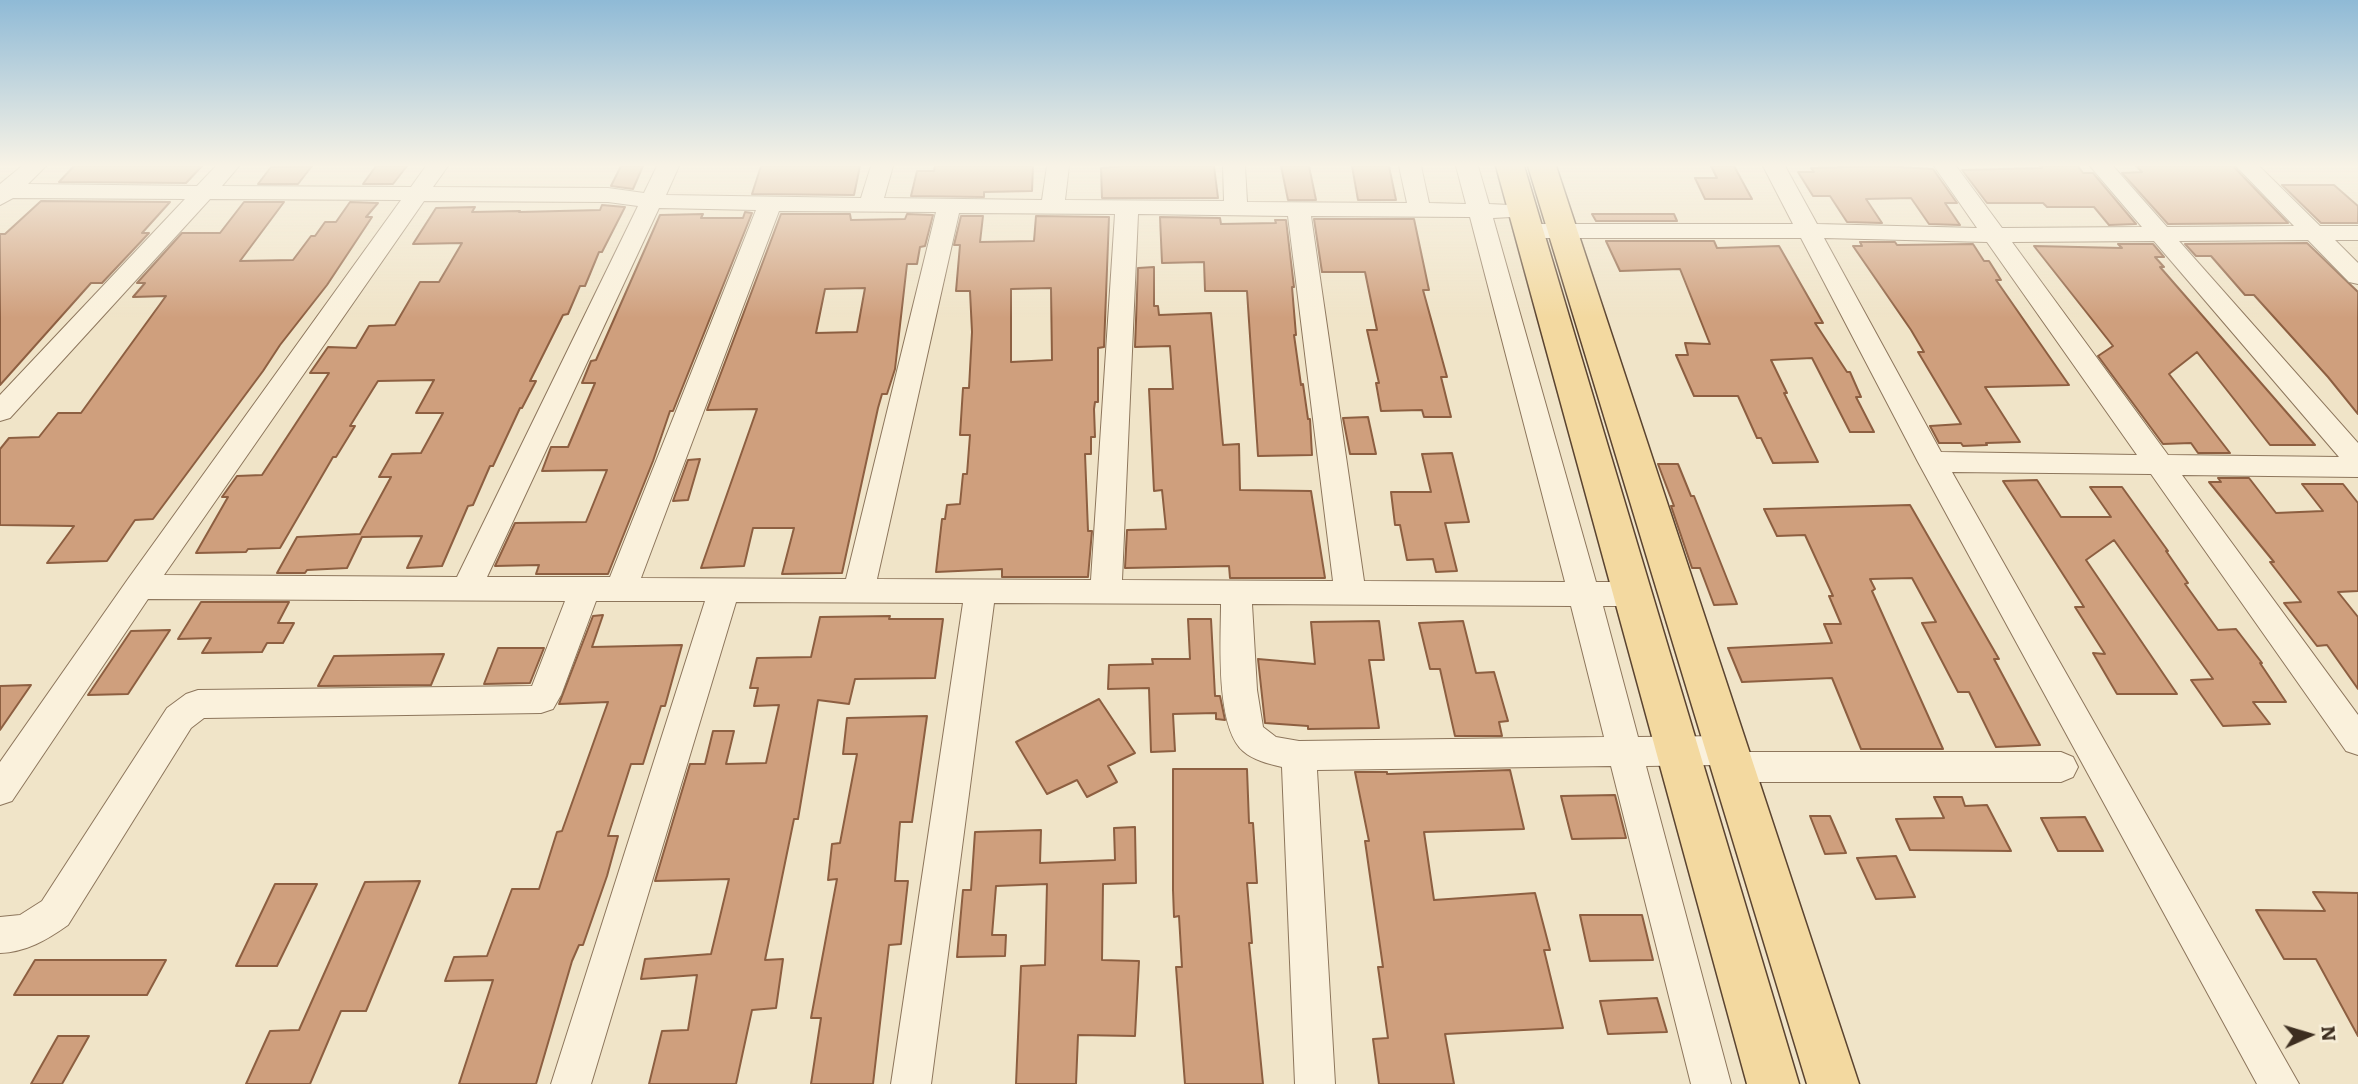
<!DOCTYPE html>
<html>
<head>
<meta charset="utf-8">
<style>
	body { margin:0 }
	#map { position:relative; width:2358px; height:1084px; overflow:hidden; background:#f0e4c8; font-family:Literata,serif }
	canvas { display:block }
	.north { position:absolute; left:2274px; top:1000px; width:70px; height:70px; -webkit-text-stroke:5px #f7eed8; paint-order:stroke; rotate:86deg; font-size:19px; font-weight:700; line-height:28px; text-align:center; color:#3d2e20 }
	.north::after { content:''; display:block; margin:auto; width:24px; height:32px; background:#3d2e20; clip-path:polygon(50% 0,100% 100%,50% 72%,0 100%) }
</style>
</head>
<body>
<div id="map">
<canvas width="2358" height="1084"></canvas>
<div class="north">N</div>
</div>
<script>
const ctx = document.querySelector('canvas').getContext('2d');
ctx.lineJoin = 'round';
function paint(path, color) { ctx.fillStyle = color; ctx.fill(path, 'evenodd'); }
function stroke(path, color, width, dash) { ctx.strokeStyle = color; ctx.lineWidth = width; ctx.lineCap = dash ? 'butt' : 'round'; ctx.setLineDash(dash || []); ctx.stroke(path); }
const building = new Path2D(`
	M74,166H202L186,183L59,182Z
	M312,166L298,184H258L271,167Z
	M376,166H407L393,184H363Z
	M621,166H643L633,189L611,186Z
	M761,166H860L854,195L752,194Z
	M935,166H1033L1032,191L984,192V197L911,196L917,171H934Z
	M1122,166H1214L1218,198H1102L1101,168Z
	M1281,166H1309L1316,200H1288Z
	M1352,166H1389L1396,200H1358Z
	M1711,166H1734L1752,199H1705L1695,178H1717Z
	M1882,166L1933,169L1957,203H1945L1960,225L1929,224L1911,198L1866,199L1882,223L1847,222L1830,196H1813L1798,172H1814L1811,168Z
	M2040,166H2078L2083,173H2093L2136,224L2109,225L2094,207H2047L2043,203H1987L1962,170L2042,168Z
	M2136,166H2233L2288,223L2168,224L2122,173L2142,172Z
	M2282,185H2334L2358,206V223H2321Z
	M41,201L170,202L142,233H149L102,283H91L0,385V234H5Z
	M244,202H284L240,261L293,260L311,236H315L325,222H336L350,202L378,203L366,217H372L327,285L280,345L263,371L153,519L135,520L107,561L47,563L74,526L0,525V449L9,438L39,437L58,413H81L166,296L133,297L145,283H137L182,233H220Z
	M602,205L625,207L602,252H599L585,286H580L568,314L563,315L530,381H536L522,408H520L493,466H490L473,505L468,506L442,566L407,568L422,536L362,537L347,568L307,570L305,573H277L297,537L360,534L391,477H379L392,454L421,453L443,413H416L434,380L378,381L350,426H355L336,457H333L280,548L248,549L246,552L196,553L228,497H222L237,476L262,475L329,373H310L328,347L356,348L369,326L395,325L420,282H439L462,243L413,244L436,208L475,207L472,212L520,211L519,212L600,210Z
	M745,212L752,213L673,411H670L653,461L608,574H536L539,565L495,566L515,523L586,522L607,470L542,471L551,447H568L595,383H582L591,361L596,360L660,215L703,214L701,218H743Z
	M781,214H850L851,220L905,219L907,214L933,215L925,246L920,247L917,264H907L895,369L887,394H882L878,408L842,573L782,574L794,528H753L744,566L701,568L757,409L707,410ZM865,288L857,332L816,333L825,289Z
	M1592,214H1674L1677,221H1596Z
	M961,216H983L980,242L1034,241L1036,216L1109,217L1104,347L1098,348V402H1095L1094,409L1095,437H1091V454H1085L1088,531H1092L1088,577H1002V569L936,572L942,519H945L947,505L960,504L963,474H967L970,435H960L963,388H969L972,332L970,291H956L960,245H954ZM1051,288L1052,360L1011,362V289Z
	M1160,217L1220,218L1221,224L1276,223L1275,220H1286L1294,287H1292L1296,335H1294L1301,385L1303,384L1308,419H1310L1312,455L1258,456L1247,291H1205L1204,262L1162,263Z
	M1314,219H1414L1429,290H1423L1447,377H1441L1451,417H1424L1422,410L1381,411L1376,383H1379L1367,330H1377L1365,272H1322Z
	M1606,241H1714L1717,248L1779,246L1823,323H1815L1847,372H1850L1861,397H1856L1874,432H1850L1812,358L1771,360L1787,393H1784L1818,462L1773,463L1761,438H1757L1738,396H1694L1676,355H1688L1685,343L1710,344L1680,269L1620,271Z
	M1860,242H1895L1897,245L1973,244L1984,261H1989L2001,280H1996L2069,385L1985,387L2020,442L1986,443L1987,445L1963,446L1961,443H1939L1930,426L1961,424L1918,352H1924L1911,330L1853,246H1862Z
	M2307,243L2358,292V414L2328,377L2254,295H2245L2211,256H2196L2185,244Z
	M2118,244H2153L2164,257H2155L2164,267H2160L2315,445H2270L2197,352L2169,374L2230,453H2198L2191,443L2163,444L2098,356L2113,346L2034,246L2122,248Z
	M1154,267V306H1158L1159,315L1211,313L1223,445L1239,444L1240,490L1311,491L1325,578H1230L1229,566L1125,568L1127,530L1166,529L1162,490L1154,491L1149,389H1173L1170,346L1135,347L1138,268Z
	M1368,417L1376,454H1350L1343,418Z
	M1452,453L1469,522L1445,523L1457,571L1436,572L1433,559L1407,560L1400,525H1395L1391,492H1431L1422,454Z
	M700,459L688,500L673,501L688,460Z
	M1658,464H1678L1691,496H1694L1737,604L1714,605L1700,568H1692L1671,506H1674Z
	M2218,478H2249L2276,513L2323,511L2302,484H2343L2358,503V591L2338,592L2358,617V689L2327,645L2317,646L2284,603L2301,602L2270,562H2274L2209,482H2221Z
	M2037,480L2061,517H2111L2090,487H2122L2168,551H2166L2188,583L2185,584L2218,630L2236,629L2262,663H2260L2286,702H2253L2270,724L2223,726L2191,680L2213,679L2114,540L2086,560L2177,694H2117L2093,653L2105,654L2075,607H2084L2003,481Z
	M1910,505L1999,659H1994L2040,745L1996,747L1969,692H1958L1922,623L1936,622L1912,578L1870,579L1875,589L1872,591L1943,749H1861L1832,678L1742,682L1728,648L1832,643L1824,624H1841L1829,596H1833L1805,535L1777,536L1764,509Z
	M201,602H289L278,623H294L283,643H267L262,652L202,653L211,638L178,639Z
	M603,615L592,647L682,645L665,706H661L643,764H631L608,836H618L607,876L583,945H579L572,961L536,1084H459L493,980L445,981L454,957L487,956L512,889H539L557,832L562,831L608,702L559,704L593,616Z
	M890,616L889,619H943L935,678L855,679L849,704L818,700L798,819H794L765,960L783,959L776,1008L752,1010L736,1084H649L662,1031L688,1030L697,975L641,979L645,959L711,954L729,879L655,881L690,764H705L713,731H734L726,764L766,763L779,705L754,706L758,688H750L757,658L811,657L820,617Z
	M1188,619H1211L1215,696H1220L1225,720L1216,719V713L1173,714L1175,751L1151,752L1149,688L1108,689L1109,665L1153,664L1152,659H1190Z
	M1379,621L1384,660H1369L1379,728L1308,729V726L1265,723L1258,659L1315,664L1311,622Z
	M1463,621L1476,673L1494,672L1508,721L1499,722L1502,736H1455L1440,669H1430L1419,623Z
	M170,630L128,694L88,695L131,631Z
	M498,648H544L530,683L484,684Z
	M444,654L431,685L318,686L334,656Z
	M31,685L0,730V686Z
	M1099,699L1135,753L1108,766L1117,782L1087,797L1077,780L1047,794L1016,742Z
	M927,716L912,822H900L895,881H908L901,944L889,945L873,1084H811L821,1018H811L837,879L828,880L832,844L840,843L857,754H843L847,718Z
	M1173,769H1247L1249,823H1253L1257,883H1247L1252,943H1249L1263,1084H1185L1176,967H1182L1179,916L1174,917L1173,890Z
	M1510,770L1524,829L1424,832L1434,900L1535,893L1550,950H1544L1563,1028L1445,1034L1454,1084H1379L1373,1039L1388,1038L1378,967H1383L1365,841H1369L1355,772H1387V774Z
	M1615,795L1626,838L1572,839L1561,796Z
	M1934,797H1962L1965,806L1987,805L2011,851L1910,850L1896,819L1944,818Z
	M1810,816H1830L1846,853L1825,854Z
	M2085,817L2103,851H2058L2041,818Z
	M1135,827L1136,883L1103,884L1102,960L1139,961L1135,1036L1078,1035L1076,1084H1016L1021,966L1045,965L1047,884L996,886L992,935H1006L1005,956L957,957L963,890H971L975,832L1041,830L1040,863L1115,860L1114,828Z
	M1896,856L1915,897L1876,899L1857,858Z
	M420,881L366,1011H341L310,1084H246L270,1031L299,1030L365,882Z
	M275,884H317L277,966H236Z
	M2313,892L2358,893V1036L2316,959H2284L2256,910L2325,911Z
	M1580,915H1642L1653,960L1590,961Z
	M35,960H166L147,995H14Z
	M1657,998L1667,1032L1608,1034L1600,1001Z
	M58,1036H89L62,1084H31Z`);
paint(building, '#cf9f7d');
stroke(building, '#8d5f41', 2);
const minor = new Path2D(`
	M22,166H46L28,184L197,186L216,166H239L222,186L411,187L426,166H448L433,187L608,188L644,193L657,166H679L666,195L861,198L871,166H893L884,198L1042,200L1047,166H1069L1065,200L1224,201L1223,166H1245L1247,202L1407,203L1399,166H1421L1429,203L1466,204L1456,166H1478L1489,204L1530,206L1533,211L1530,216L1493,218L1596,582H1632L1643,586L1647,594L1643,602L1632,606H1603L1638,737L1726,736L1738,740L1742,752H2061L2073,757L2078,767L2073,777L2061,782H1731L1719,777L1715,765L1646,766L1731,1084H1691L1611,766L1317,770L1335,1084H1295L1282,767C1269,764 1253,760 1243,751C1215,726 1221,639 1221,604L994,603L931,1084H891L963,603L736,602L591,1084H551L705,601H596L561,695L553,709L541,713L204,718L191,728L68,925C47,940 26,952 0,953V917L20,915L42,901L167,708L186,694L198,690L532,686L565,601L148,599L12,801L0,805V762L128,579L401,200L210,199L10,418L0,421V395L185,199L13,198L0,205V184ZM424,201L608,202L638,206L457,577L164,575ZM659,208L756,210L610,577H487ZM779,211L936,212L846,579L641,578ZM959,213L1115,214L1091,580L877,579ZM1138,214L1288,216L1333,581L1122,580ZM1311,216L1470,217L1565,582L1364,581ZM1252,604L1571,606L1604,737L1299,741L1276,737L1263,727L1257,690Z
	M1763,166H1785L1817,224L1977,228L1934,166H1956L2002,228L2142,227L2090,166H2113L2167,227L2294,226L2236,166H2259L2320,226H2358V240H2335L2358,263V284L2349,282L2308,240L2179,241L2358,443V477L2182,475L2358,715V755L2346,751L2151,474L1952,472L2299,1084H2257L1918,462L1801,238H1528L1520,236L1516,231L1520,226L1528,224H1793ZM1824,238L1987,242L2137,455L1941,452ZM2154,241L2339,457L2168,455L2012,242Z`);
const major = new Path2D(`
	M1496,166H1524L1799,1084H1747Z
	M1528,166H1556L1859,1084H1807Z`);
stroke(minor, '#8d765c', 2);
stroke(major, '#5b4430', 3);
paint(minor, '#faf1dc');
paint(major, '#f3d9a0');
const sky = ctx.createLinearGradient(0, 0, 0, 318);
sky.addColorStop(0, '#8fbad6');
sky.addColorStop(0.52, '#f8f3e6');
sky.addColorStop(1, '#f8f3e600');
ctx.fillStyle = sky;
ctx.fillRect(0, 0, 2358, 318);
</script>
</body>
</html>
